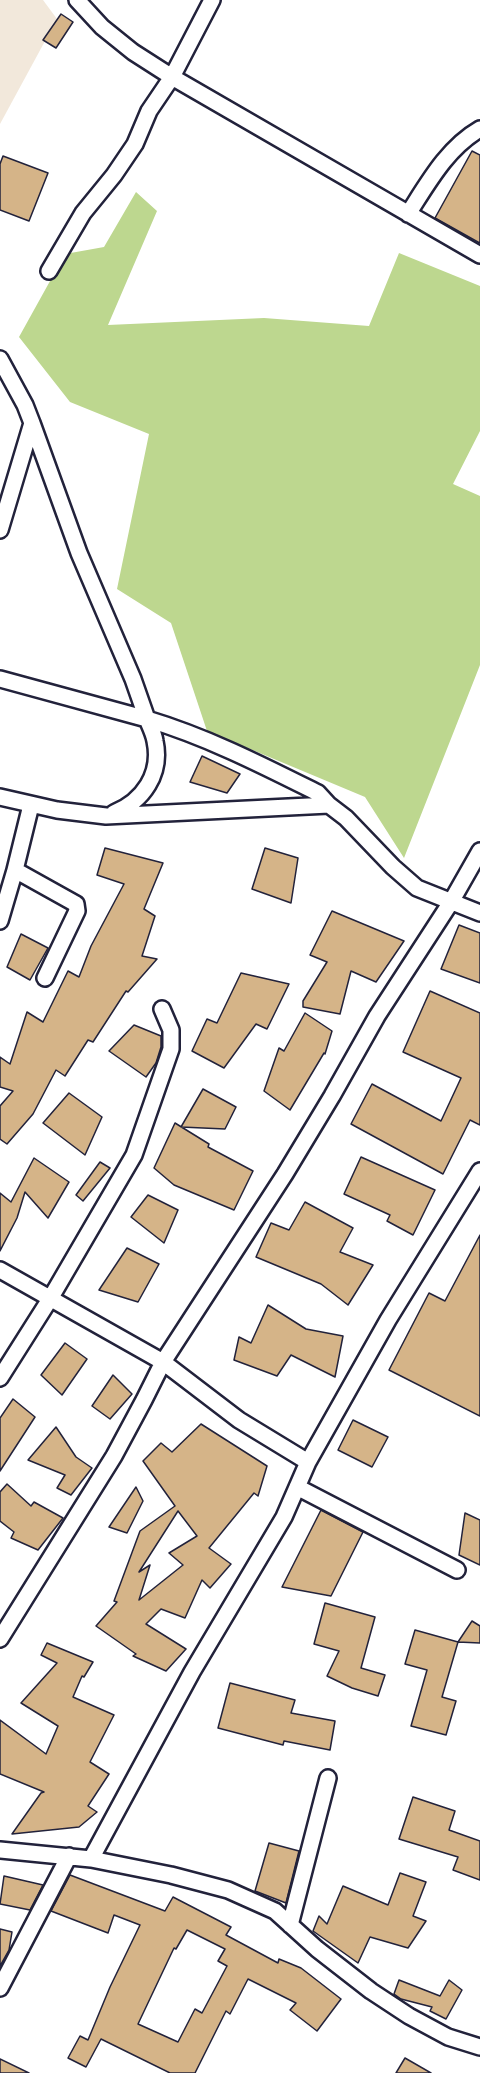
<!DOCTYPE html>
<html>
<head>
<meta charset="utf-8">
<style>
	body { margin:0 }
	canvas { display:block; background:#fff }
</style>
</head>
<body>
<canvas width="480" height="2073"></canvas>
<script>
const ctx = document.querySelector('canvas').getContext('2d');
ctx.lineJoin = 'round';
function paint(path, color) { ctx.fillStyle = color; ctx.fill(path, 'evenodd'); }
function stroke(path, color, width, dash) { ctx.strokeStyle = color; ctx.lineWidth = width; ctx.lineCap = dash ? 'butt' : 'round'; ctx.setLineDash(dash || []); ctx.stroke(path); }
paint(new Path2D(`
	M0,0H43L57,19L0,124Z`), '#f2e8db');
paint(new Path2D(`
	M136,192L157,211L108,325L264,318L369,326L399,253L480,286V431L453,484L480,496V665L404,858L365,797L207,731L171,623L117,589L149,434L70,402L19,337L65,254L104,247Z`), '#bdd78f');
const building = new Path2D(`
	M61,14L73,22L56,48L43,40Z
	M472,151L480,155V243L435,218Z
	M3,156L48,173L29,221L0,210V164Z
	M202,756L240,774L227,793L190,782Z
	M105,848L163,863L144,909L155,916L142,956L157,959L128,992L126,991L93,1042L88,1040L65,1076L56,1070L33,1114L7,1144L0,1139V1106L13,1091L0,1087V1057L10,1064L27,1012L43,1022L68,971L79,977L91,946L124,884L97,875Z
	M265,848L298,858L291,903L252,889Z
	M332,911L404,941L376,982L351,971L340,1014L303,1007V1001L327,962L310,955Z
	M459,925L480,933V983L441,969Z
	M21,934L48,948L30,980L7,967Z
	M241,973L289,984L267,1029L256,1024L224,1068L192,1051L207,1019L217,1023Z
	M430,991L480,1013V1125L470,1120L443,1174L351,1124L372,1084L441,1121L461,1078L403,1052Z
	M305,1013L332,1031L325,1054L324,1053L290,1110L264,1091L279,1048L284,1051Z
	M134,1025L161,1036V1047L156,1063L146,1077L109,1051Z
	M203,1089L236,1107L225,1129L181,1127Z
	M69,1093L102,1117L85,1155L43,1123Z
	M175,1123L209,1144L208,1147L253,1171L234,1210L174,1185L154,1168Z
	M361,1157L435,1190L413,1235L387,1221L390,1215L344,1194Z
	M34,1158L69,1182L48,1218L25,1192L17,1218L0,1251V1193L11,1202Z
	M100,1162L110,1168L83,1201L76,1195Z
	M148,1195L178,1210L164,1243L131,1217Z
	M305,1202L353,1228L340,1252L373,1265L348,1305L321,1284L256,1257L271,1223L289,1230Z
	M480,1235V1416L389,1370L429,1293L445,1301Z
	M127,1248L159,1264L138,1302L99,1290Z
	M268,1305L306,1329L343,1336L335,1377L291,1355L277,1376L234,1360L239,1337L251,1343Z
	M65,1343L87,1359L62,1395L41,1375Z
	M113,1375L132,1394L110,1419L92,1406Z
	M13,1399L35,1417L0,1471V1418Z
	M353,1420L388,1437L372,1467L338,1450Z
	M201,1424L267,1466L258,1496L254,1493L209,1548L231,1564L210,1588L202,1580L185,1618L161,1609L146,1624L186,1649L166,1671L133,1656L136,1654L96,1626L117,1602L114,1601L140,1531L175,1506L143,1461L161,1443L172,1452ZM178,1511L197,1536L169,1553L183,1565L139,1600L150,1565L139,1572Z
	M56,1427L76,1457L92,1468L71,1495L57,1488L65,1475L28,1460Z
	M7,1484L31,1506L34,1502L63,1518L38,1550L11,1538L14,1532L0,1521V1492Z
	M136,1487L143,1501L127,1533L109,1527Z
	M321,1510L363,1532L331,1596L282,1587Z
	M465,1513L480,1520V1565L459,1555Z
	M325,1603L375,1617L361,1668L385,1675L378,1696L352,1688L327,1676L339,1651L314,1644Z
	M472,1621L480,1626V1643L458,1642Z
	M415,1630L458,1642L442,1697L456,1701L446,1735L411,1726L427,1670L405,1664Z
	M47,1643L93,1662L84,1677L82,1676L73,1697L114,1715L90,1762L109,1774L88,1806L97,1812L79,1827L12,1834L41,1793L44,1792L0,1774V1720L46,1754L58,1726L21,1703L57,1663L41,1655Z
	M230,1683L295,1700L291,1713L335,1721L330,1750L284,1741L283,1745L218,1728Z
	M413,1797L455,1811L449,1830L480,1841V1880L453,1870L458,1857L399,1839Z
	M269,1843L299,1851L286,1903L255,1891Z
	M400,1873L426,1882L413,1916L426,1921L408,1948L370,1937L358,1963L313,1931L319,1916L327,1924L343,1886L388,1905Z
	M70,1875L165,1911L173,1897L231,1927L226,1935L278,1963L279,1959L301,1968L341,1999L317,2031L290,2010L296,2003L248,1979L230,2014L226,2011L195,2073H170L101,2039L86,2067L68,2058L80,2036L88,2040L110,1987L140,1925L114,1915L108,1933L51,1911ZM187,1930L225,1949L218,1961L227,1966L202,2013L195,2009L178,2042L138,2024L174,1948L176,1949Z
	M4,1876L43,1885L30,1910L0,1904Z
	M0,1929L12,1932L9,1950L0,1966Z
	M399,1980L440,1996L449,1980L462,1990L446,2019L430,2011L432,2007L401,1999L394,1994Z
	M405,2058L431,2073H396Z
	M0,2059L29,2073H0Z`);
paint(building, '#d5b488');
stroke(building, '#22223b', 1.5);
const street = new Path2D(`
	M212,0L172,77L480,255
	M408,214C428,183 447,148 480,129
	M49,271L83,213L114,175L135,144L149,111L172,77L133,52L102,27L77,0
	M0,359L25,405L32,423L79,553L133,679L147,719C207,737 262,765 318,793L329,805L346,818L393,867L417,888L480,913
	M0,530L32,423
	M0,679L147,719C150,726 154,734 155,741C162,774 143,801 114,813
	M0,797L57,810L106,816L329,805
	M15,870L31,805
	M0,921L15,870L76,904L77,911L45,978
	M0,1270L163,1362L239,1420L308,1462L284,1517L192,1672L91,1859
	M0,1378L50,1299L134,1155L171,1049V1030L162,1009
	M308,1462L388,1320L480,1171
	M297,1487L457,1570
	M0,1639L114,1456L144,1400L163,1362L285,1174L332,1096L377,1016L451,902L480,851
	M0,1850L91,1859L171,1875L228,1890L275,1911L317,1949L371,1991L409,2016L448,2037L480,2047
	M290,1925L328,1778
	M0,1988L69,1856`);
stroke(street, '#22223b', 20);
stroke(street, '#fff', 15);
</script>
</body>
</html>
